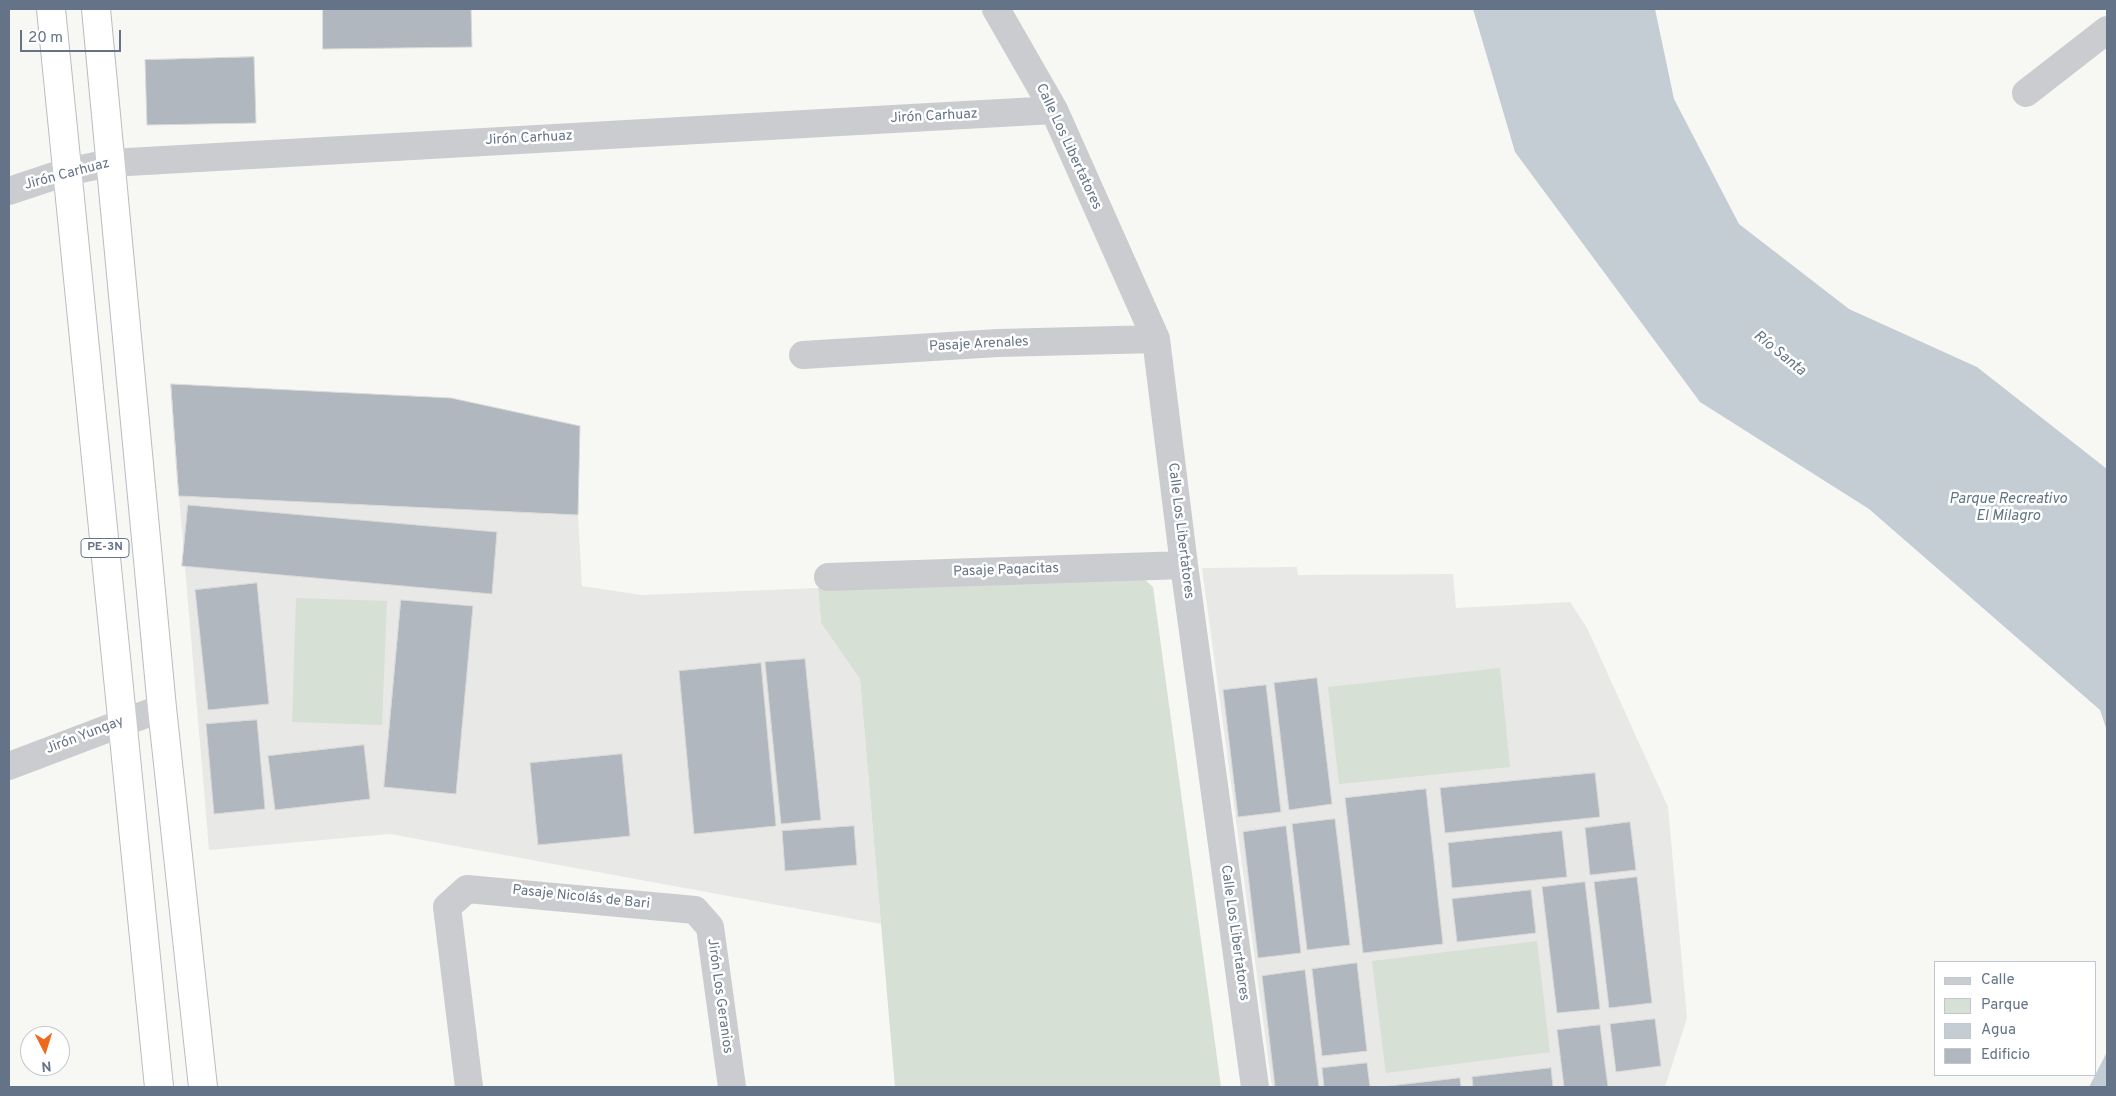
<!DOCTYPE html>
<html>
<head>
<meta charset="utf-8">
<style>
	body { margin:0 }
	#map { position:relative; width:2116px; height:1096px; overflow:hidden; background:#f7f8f4; font-family:Overpass,sans-serif }
	canvas { display:block }
	.frame { position:absolute; inset:0; border:10px solid #647387; pointer-events:none }
	.legend { position:absolute; left:1934px; top:961px; width:162px; height:115px; box-sizing:border-box; background:#fff; border:1px solid #c1c7cf; margin:0; padding:6px 9px; list-style:none; font-size:15px; color:#647387 }
	.legend li { display:flex; align-items:center; gap:10px; height:25px }
	.legend b { width:25px; border:1px solid #c1c7cf }
	.north { position:absolute; left:20px; top:1026px; width:50px; height:50px; box-sizing:border-box; background:#fff; border:1px solid #c1c7cf; border-radius:50%; rotate:175deg; font-size:14px; font-weight:700; line-height:20px; text-align:center; color:#647387 }
	.north::after { content:''; display:block; margin:auto; width:18px; height:22px; background:#ef691d; clip-path:polygon(50% 0,100% 100%,50% 72%,0 100%) }
	.scale { position:absolute; left:20px; top:30px; width:101px; height:22px; box-sizing:border-box; border:2px solid #647387; border-top:0; padding-left:6px; font-size:15px; line-height:18px; white-space:nowrap; color:#647387; -webkit-text-stroke:4px #fff; paint-order:stroke }
</style>
</head>
<body>
<div id="map">
<canvas width="2116" height="1096"></canvas>
<div class="frame"></div>
<ul class="legend">
<li><b style="height:6px;background:#caccd0"></b>Calle</li>
<li><b style="height:14px;background:#d7e0d5"></b>Parque</li>
<li><b style="height:14px;background:#c5cdd4"></b>Agua</li>
<li><b style="height:14px;background:#b1b7be"></b>Edificio</li>
</ul>
<div class="north">N</div>
<div class="scale">20 m</div>
</div>
<script>
const ctx = document.querySelector('canvas').getContext('2d');
ctx.lineJoin = 'round';
function paint(path, color) { ctx.fillStyle = color; ctx.fill(path, 'evenodd'); }
function stroke(path, color, width, dash) { ctx.strokeStyle = color; ctx.lineWidth = width; ctx.lineCap = dash ? 'butt' : 'round'; ctx.setLineDash(dash || []); ctx.stroke(path); }
function drawText(font, color, halo, rows, align = 'center') {
  ctx.font = font + ' Overpass,sans-serif'; ctx.lineWidth = 5; ctx.setLineDash([]); ctx.textBaseline = 'middle'; ctx.strokeStyle = halo; ctx.fillStyle = color; for (const [text, x, y, turn = 0] of rows) {
    ctx.save(); ctx.translate(x, y); ctx.rotate((+turn || 0) * Math.PI / 180); ctx.textAlign = isNaN(turn) ? turn : align; if (halo) ctx.strokeText(text, 0, 0); ctx.fillText(text, 0, 0); ctx.restore();
  }
}
paint(new Path2D(`
	M179,496L578,515L582,586L641,595L818,588L821,623L860,679L881,924L390,834L209,850Z
	M1297,567L1298,575L1453,574L1456,608L1570,602L1587,628L1668,807L1687,1018L1665,1087H1272L1202,568Z`), '#e8e8e7');
paint(new Path2D(`
	M1140,575L1153,587L1221,1087H895L860,679L821,623L818,588Z
	M296,598L387,601L382,725L292,722Z
	M1500,668L1510,767L1339,784L1328,687Z
	M1537,941L1550,1052L1386,1073L1372,961Z`), '#d7e0d5');
paint(new Path2D(`
	M1473,9H1655L1674,99L1739,224L1849,309L1977,367L2107,469V731L2100,710L1869,509L1700,402L1515,152Z
	M2107,1052V1087H2089Z`), '#c5cdd4');
const building = new Path2D(`
	M323,9H471L472,47L323,49Z
	M254,57L256,123L147,125L145,60Z
	M171,384L451,398L580,426L578,515L179,496Z
	M188,505L497,532L492,594L182,566Z
	M257,583L269,704L208,710L195,590Z
	M401,600L473,606L456,794L384,787Z
	M805,659L821,820L781,824L765,662Z
	M761,663L776,826L694,834L679,671Z
	M1317,678L1332,804L1289,810L1274,683Z
	M1266,685L1281,812L1238,817L1223,690Z
	M257,720L265,809L214,814L206,724Z
	M364,745L370,799L275,810L268,756Z
	M622,754L630,836L538,845L530,763Z
	M1595,773L1600,817L1445,833L1440,788Z
	M1426,789L1443,944L1363,953L1345,798Z
	M1335,819L1350,945L1307,950L1292,824Z
	M1630,822L1636,870L1590,875L1585,828Z
	M854,826L857,865L785,871L782,831Z
	M1286,826L1301,953L1258,958L1243,832Z
	M1562,831L1567,877L1452,888L1448,843Z
	M1637,877L1652,1003L1609,1008L1594,882Z
	M1585,882L1600,1009L1557,1013L1542,887Z
	M1531,890L1536,933L1457,942L1452,899Z
	M1357,963L1367,1051L1322,1056L1312,969Z
	M1305,970L1319,1087H1275L1262,976Z
	M1655,1019L1661,1066L1616,1072L1610,1024Z
	M1600,1025L1608,1087H1564L1557,1030Z
	M1367,1063L1370,1087H1324L1322,1068Z
	M1551,1068L1553,1087H1473L1472,1077Z
	M1460,1078L1461,1087H1381Z`);
paint(building, '#b1b7be');
stroke(building, '#d9d9d7', 1);
const highway = new Path2D(`
	M51,9L159,1087
	M96,9L162,708L203,1087`);
stroke(highway, '#b9bcc0', 30);
stroke(new Path2D(`
	M996,9L1054,110L1156,339L1184,565L1255,1087
	M2026,93L2107,30
	M9,191L66,172L110,163L1054,110
	M803,355L998,343L1156,339
	M828,577L1184,565
	M9,766L162,708
	M469,1087L447,907L467,889L695,910L710,927L732,1087`), '#caccd0', 28);
stroke(highway, '#fff', 28);
for (const [x, y, w] of [
	[105,548,48]
]) { const box = new Path2D(); box.roundRect(x - w / 2, y - 9.5, w, 19, 4); ctx.fillStyle = '#fff'; ctx.fill(box); stroke(box, '#647387', 1); }
drawText('bold 12px', '#647387', null, [
	["PE-3N",105,548]
]);
drawText('14px', '#647387', '#fff', [
	["Jirón Carhuaz",934,117,-3],
	["Jirón Carhuaz",529,139,-3],
	["Calle Los Libertatores",1068,147,65],
	["Jirón Carhuaz",67,175,-15],
	["Pasaje Arenales",979,345,-3],
	["Calle Los Libertatores",1180,531,83],
	["Pasaje Paqacitas",1006,571,-2],
	["Jirón Yungay",85,736,-21],
	["Pasaje Nicolás de Bari",581,898,6],
	["Calle Los Libertatores",1234,933,82],
	["Jirón Los Geranios",719,996,82]
]);
drawText('italic 15px', '#607583', '#fff', [
	["Río Santa",1779,354,39],
	["Parque Recreativo",2008,500],
	["El Milagro",2008,517]
]);
</script>
</body>
</html>
